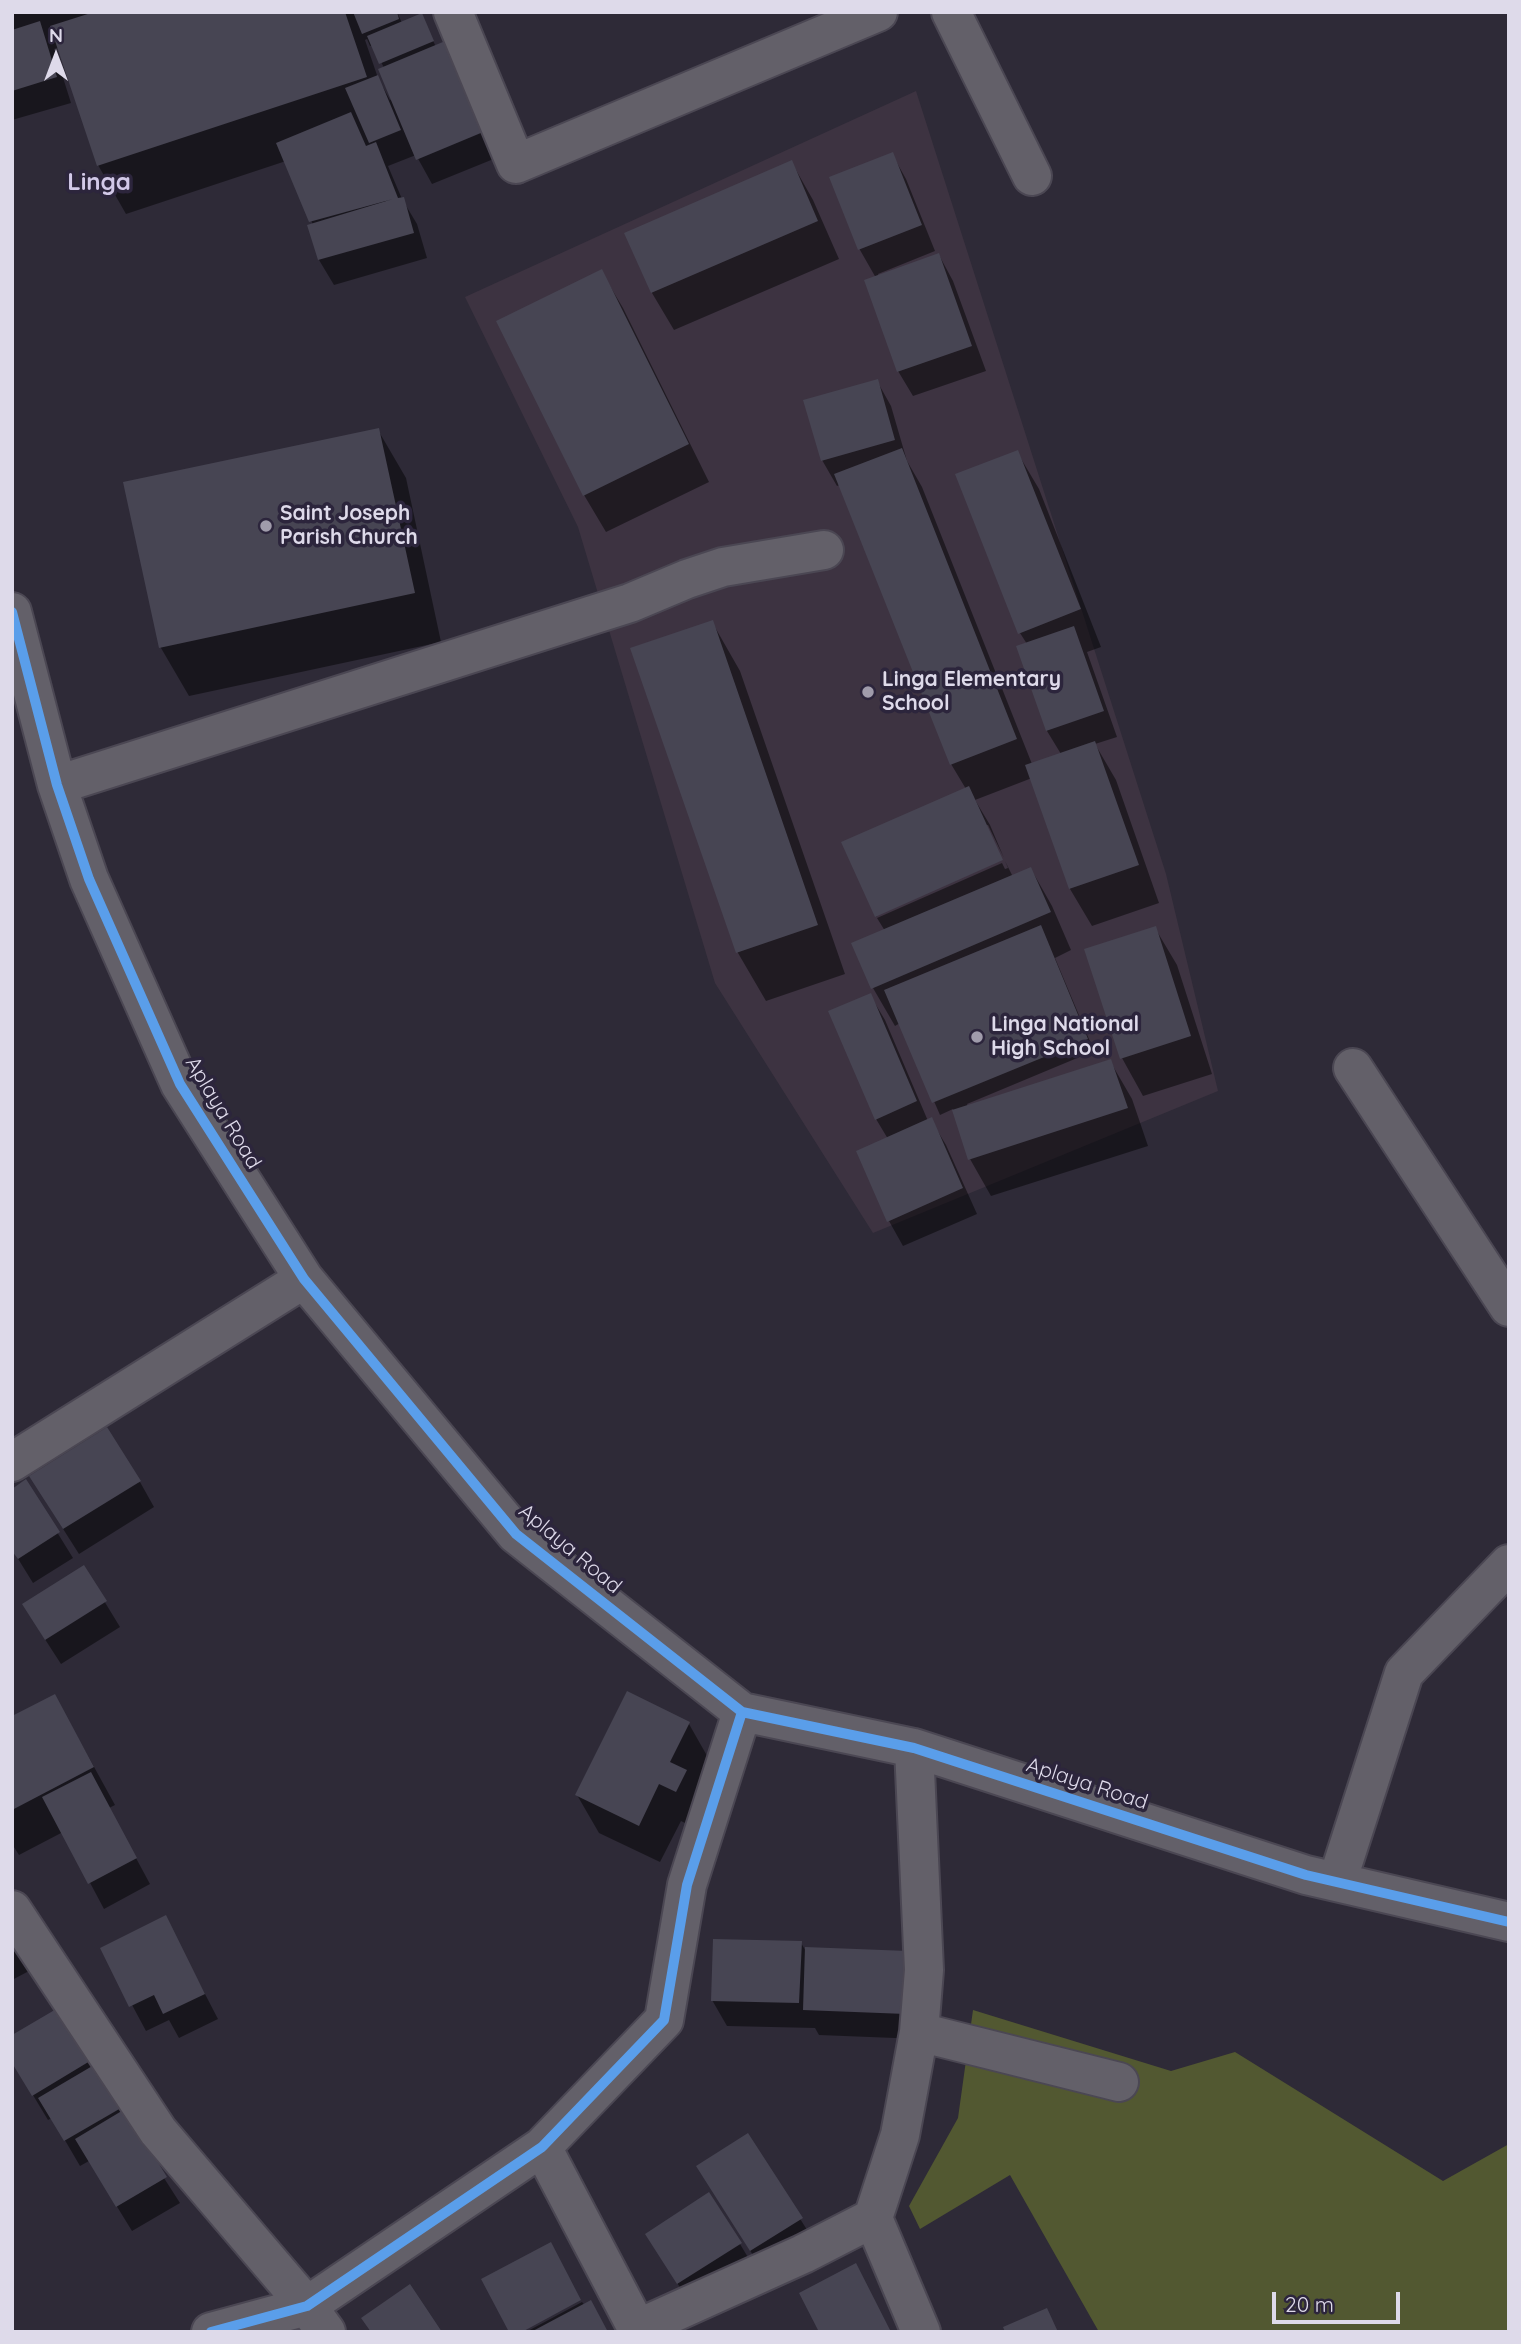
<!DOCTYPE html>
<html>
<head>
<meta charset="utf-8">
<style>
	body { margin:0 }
	#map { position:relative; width:1521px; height:2344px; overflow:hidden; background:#2e2a37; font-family:Quicksand,sans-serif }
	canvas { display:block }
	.frame { position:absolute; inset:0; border:14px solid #dedaea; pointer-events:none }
	.north { position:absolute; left:21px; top:21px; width:70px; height:70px; -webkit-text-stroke:5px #2c253c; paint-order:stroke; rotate:0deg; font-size:19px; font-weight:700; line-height:28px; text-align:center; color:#dedaea }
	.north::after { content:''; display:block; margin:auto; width:24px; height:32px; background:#dedaea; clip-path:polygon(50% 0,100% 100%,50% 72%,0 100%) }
	.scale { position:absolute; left:1272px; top:2292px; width:128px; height:32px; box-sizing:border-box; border:4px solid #dedaea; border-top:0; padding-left:9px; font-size:21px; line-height:24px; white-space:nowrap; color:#dedaea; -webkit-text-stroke:5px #2c253c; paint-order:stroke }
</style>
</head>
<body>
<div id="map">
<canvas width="1521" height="2344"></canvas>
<div class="frame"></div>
<div class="north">N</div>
<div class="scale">20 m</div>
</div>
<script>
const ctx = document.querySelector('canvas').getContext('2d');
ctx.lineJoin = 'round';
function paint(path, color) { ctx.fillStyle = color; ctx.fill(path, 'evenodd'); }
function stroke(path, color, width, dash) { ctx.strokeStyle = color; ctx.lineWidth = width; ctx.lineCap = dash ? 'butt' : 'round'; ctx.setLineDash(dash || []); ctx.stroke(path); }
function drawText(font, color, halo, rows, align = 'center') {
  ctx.font = font + ' Quicksand,sans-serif'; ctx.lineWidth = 7; ctx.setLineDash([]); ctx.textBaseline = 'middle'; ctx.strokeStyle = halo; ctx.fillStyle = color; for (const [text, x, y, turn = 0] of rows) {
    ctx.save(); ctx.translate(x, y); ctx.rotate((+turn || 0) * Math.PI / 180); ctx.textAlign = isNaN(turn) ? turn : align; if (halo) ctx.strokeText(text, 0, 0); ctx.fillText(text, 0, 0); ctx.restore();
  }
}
paint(new Path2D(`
	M916,91L1166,874L1218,1091L873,1233L715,983L578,527L465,297Z`), '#3d3341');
paint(new Path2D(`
	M973,2010L1171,2071L1235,2052L1443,2181L1509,2144V2332H1099L1010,2175L920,2229L909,2206L958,2118Z`), '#525831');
paint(new Path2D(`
	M12,12H397L402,23L421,15L436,47L501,156L432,184L416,155L388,166L402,199L417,224L427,258L334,285L319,260L310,226L313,225L286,161L126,214L98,165L59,47L54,49L71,103L12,120ZM367,39L370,46L373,45L384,68L392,99L390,100L378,78L365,40Z
	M892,154L906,179L935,251L878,274L879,277L939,255L953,281L986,371L913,396L898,371L876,278L860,250L831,178Z
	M792,163L813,200L839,259L674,330L652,293L626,234Z
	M601,271L623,308L709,482L606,532L584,495Z
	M877,381L891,406L907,461L922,487L1032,764L1061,754L1047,731L1018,647L1027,644L1020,633L1017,452L1039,489L1101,647L1087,652L1117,737L1095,744L1116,780L1159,903L1092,926L1070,889L1032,778L975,800L990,825L1004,858L988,825H985L877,914V917L843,843L966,789L951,764L840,485L837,486L822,460Z
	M378,430L406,478L441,642L189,696L161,648L125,484Z
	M712,622L740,671L845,974L766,1001L738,953L632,649Z
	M1005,861L1013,877L1031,869L1052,906L1071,950L1055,958L1094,1051L967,1104L968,1107L1110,1061L1132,1099L1148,1146L991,1196L970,1159L953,1109L940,1115L900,1023L895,1026L873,988L854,944L885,931L877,918L1002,863L1005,869L1008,868Z
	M1155,928L1177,965L1212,1074L1143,1096L1122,1058Z
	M870,995L885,1020L928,1121L931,1120L946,1145L977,1214L903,1246L889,1221L888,1139L876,1119Z
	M26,1482L73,1558L33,1583L12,1549Z
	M140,1482L154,1507L79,1554L46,1502Z
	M84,1568L120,1627L61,1664L39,1630Z
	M55,1696L115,1805L109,1808L150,1884L104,1909L63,1832L19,1855L12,1844V1718Z
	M689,1724L710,1761L696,1790L707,1809L697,1829L681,1821L660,1862L599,1833L577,1795Z
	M165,1917L218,2019L179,2038L169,2020L146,2031L102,1949Z
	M12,1939L29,1971L12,1980Z
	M801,1943L807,1953L907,1952L920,2039L819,2035L815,2028L727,2026L712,2000Z
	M57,2011L180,2203L132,2231L89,2161L80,2166L52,2118L48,2120L13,2062Z
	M747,2135L816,2244L766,2276L698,2167Z
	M740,2244L755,2269L693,2308L662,2259Z
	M582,2302L607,2332H526Z`), '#0007');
paint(new Path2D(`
	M94,12H345L367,77L97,166L50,26Z
	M353,12H397L399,19L362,34Z
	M422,13L434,41L379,64L367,36Z
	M40,21L57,77L12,91V30Z
	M450,39L488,130L416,160L378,69Z
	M378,75L401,130L369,143L345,88Z
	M351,112L366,146L376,142L398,198L404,197L414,233L318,260L307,225L393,199L309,222L276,143Z
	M893,152L922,225L858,250L829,177Z
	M792,160L818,221L651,293L624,233Z
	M939,253L972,346L897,372L864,280Z
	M602,269L689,444L583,496L496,321Z
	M878,379L895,440L821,461L803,400Z
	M379,428L415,593L159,648L123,482Z
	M902,448L1017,739L950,765L834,474Z
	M1018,450L1081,609L1018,634L955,474Z
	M713,620L818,925L736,953L630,648Z
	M1074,626L1104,711L1046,731L1016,646Z
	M1095,741L1139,865L1069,889L1025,765Z
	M969,786L1003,860L875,917L841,842Z
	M1031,867L1051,912L871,989L851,943Z
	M1041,925L1088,1039L932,1103L884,990Z
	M1156,926L1191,1036L1120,1059L1084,949Z
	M871,993L917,1101L875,1120L828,1011Z
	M1111,1059L1128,1108L968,1160L952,1110Z
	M932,1117L963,1188L887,1222L856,1151Z
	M107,1427L141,1481L63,1529L29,1476Z
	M26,1479L60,1532L18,1559L12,1551V1489Z
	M84,1565L107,1601L45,1640L22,1604Z
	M627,1691L690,1722L670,1762L687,1770L676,1792L659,1784L639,1826L575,1795Z
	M55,1694L94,1767L12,1810V1716Z
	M91,1772L137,1858L88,1884L42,1797Z
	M166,1915L205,1994L163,2014L154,1995L129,2007L100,1948Z
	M713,1939L802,1941L799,2003L711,2001Z
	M805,1947L908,1951L906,2014L803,2010Z
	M58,2008L90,2061L32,2096L12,2063V2035Z
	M94,2065L121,2108L64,2141L38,2098Z
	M125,2109L167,2177L116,2207L75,2139Z
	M748,2133L803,2218L750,2251L696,2166Z
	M709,2192L742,2243L677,2284L645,2234Z
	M551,2242L581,2300L522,2332H509L481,2279Z
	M856,2263L890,2330L886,2332H819L799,2293Z
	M410,2284L442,2332H371L361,2318Z
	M591,2300L608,2332H531Z
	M1047,2308L1058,2332H1005L1003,2327Z`), '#474553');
const minor = new Path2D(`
	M453,12L516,164L878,12
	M951,12L1032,176
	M12,612L57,785L89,879L180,1084L304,1279L516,1534L742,1712L914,1748L1306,1875L1509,1922
	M57,785L630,603L687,579L723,567L824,550
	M1353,1068L1509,1307
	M12,1462L304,1279
	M1337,1882L1404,1673L1509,1564
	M12,1910L158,2131L307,2306L326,2332
	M919,2032L1119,2082
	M542,2147L639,2332
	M873,2218L921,2332
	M637,2329L803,2254L873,2218L900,2135L919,2032L924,1970L914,1748
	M211,2332L307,2306L542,2147L664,2020L687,1885L742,1712`);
stroke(minor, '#4b4753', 42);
stroke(minor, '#636069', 38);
stroke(new Path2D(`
	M12,612L57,785L89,879L180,1084L304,1279L516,1534L742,1712L914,1748L1306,1875L1509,1922
	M211,2332L307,2306L542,2147L664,2020L687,1885L742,1712`), '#5a9eea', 10);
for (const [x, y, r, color] of [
	[266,526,7,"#a09cab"],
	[868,692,7,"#a09cab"],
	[977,1037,7,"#a09cab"]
]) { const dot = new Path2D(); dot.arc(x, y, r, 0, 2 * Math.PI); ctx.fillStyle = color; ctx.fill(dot); stroke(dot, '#2c253c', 2.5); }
drawText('bold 21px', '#dedaea', '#2c253c', [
	["Saint Joseph",280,514],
	["Parish Church",280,538],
	["Linga Elementary",882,680],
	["School",882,704],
	["Linga National",991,1025],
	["High School",991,1049]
], 'left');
drawText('21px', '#dedaea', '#2c253c', [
	["Aplaya Road",223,1113,59],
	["Aplaya Road",570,1549,40],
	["Aplaya Road",1087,1784,18]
]);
drawText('bold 24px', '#d2c9e8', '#2c253c', [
	["Linga",99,183]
]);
</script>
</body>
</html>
